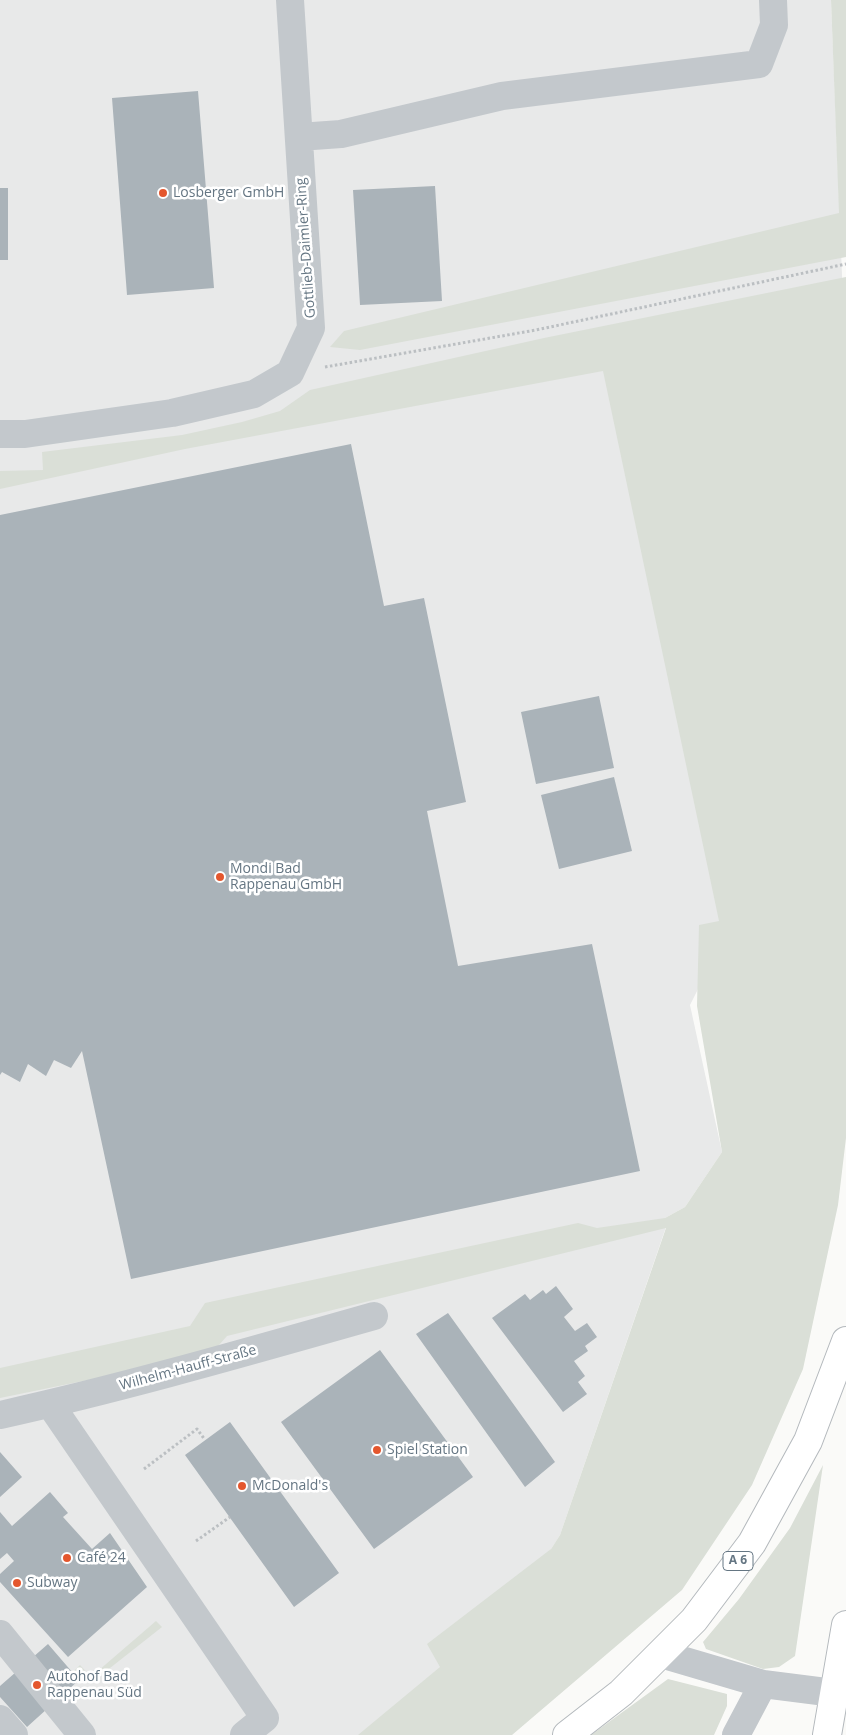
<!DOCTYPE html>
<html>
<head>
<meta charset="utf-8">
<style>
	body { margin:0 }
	canvas { display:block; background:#fafaf8 }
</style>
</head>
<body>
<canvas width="846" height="1735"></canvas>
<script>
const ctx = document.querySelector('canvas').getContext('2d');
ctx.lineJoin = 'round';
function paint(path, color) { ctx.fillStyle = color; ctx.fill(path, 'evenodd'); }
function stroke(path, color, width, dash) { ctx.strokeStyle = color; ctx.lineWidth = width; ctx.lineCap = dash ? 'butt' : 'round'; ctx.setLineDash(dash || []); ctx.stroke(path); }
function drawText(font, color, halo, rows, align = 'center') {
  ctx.font = font + ' "Open Sans",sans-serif'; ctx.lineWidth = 5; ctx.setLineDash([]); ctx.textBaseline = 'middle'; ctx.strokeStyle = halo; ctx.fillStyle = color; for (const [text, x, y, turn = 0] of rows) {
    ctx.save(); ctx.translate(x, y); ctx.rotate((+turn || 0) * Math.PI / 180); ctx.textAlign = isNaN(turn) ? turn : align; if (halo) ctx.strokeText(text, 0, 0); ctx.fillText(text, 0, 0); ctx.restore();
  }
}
paint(new Path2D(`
	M0,0H831L844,325L817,752L690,1005L722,1152L685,1207L665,1218L666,1227L560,1535L474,1670L393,1735H0Z`), '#e8e9e9');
paint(new Path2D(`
	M831,0H846V257L360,350L330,347L344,331L839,213Z
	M846,277V1138L838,1205L803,1369L752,1485L682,1590L512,1735H358L440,1667L427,1644L551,1549L560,1535L666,1228L227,1336L210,1355L0,1398V1368L190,1326L205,1303L578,1223L597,1228L665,1218L685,1207L722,1152L697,1006L699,925L719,921L603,371L185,449L0,489V471L43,470L42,452L182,435L242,422L280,411L310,390L544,338Z
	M823,1465L795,1656L779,1667L763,1669L706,1649L703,1642L739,1599L790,1528Z
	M156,1621L162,1627L91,1683C82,1683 78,1678 73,1672L80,1665L91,1677Z
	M668,1679L727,1694V1706L714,1735H591Z`), '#dadfd7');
paint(new Path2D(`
	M198,91L214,288L127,295L112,98Z
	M435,186L442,301L360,305L353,190Z
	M0,188H8V260H0Z
	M351,444L384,606L424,598L466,802L427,811L458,966L592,944L640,1171L131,1279L82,1051L71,1068L54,1060L46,1076L28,1064L20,1082L2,1072L0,1075V515Z
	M599,696L614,768L536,784L521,712Z
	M614,777L632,851L559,869L541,795Z
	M556,1286L573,1309L564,1317L575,1331L587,1323L597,1337L585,1346L588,1351L574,1361L585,1376L578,1382L587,1394L563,1412L492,1318L525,1294L530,1300L543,1290L546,1294Z
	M448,1313L555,1462L525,1487L416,1334Z
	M380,1350L473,1477L374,1549L281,1422Z
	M230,1422L339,1573L294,1607L185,1455Z
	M0,1452L22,1477L0,1497Z
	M50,1492L68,1513L63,1517L92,1549L110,1533L147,1587L68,1657L0,1582V1574L14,1561L7,1553L0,1559V1512L12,1526Z
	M48,1644L79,1680L27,1727L0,1697V1686Z`), '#aab3b9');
const highway = new Path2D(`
	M567,1735L621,1693L694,1620L752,1543L808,1441L846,1341
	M827,1735L846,1625`);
stroke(highway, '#b4b9bd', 30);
stroke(new Path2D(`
	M325,367L536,330L846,264
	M144,1469L197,1429L205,1440
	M196,1541L230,1517`), '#bbbfc2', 3, [2.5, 2.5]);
stroke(new Path2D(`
	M299,137L341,134L502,96L759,64L774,25L773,0
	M0,434H25L172,413L254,394L290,373L311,328L290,0
	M50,1404L265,1718L244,1735
	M0,1415C126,1387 250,1351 374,1316
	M0,1634L82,1735
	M661,1654L763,1684L834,1693
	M0,1719L14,1735
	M736,1735L763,1684`), '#c3c8cc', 28);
stroke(highway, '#fff', 28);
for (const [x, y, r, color] of [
	[163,193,5,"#e4572e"],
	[220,877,5,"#e4572e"],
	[377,1450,5,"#e4572e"],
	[242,1486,5,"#e4572e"],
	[67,1558,5,"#e4572e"],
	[17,1583,5,"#e4572e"],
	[37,1685,5,"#e4572e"]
]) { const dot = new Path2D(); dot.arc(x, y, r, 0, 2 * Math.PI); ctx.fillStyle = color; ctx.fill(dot); stroke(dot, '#fff', 2); }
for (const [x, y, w] of [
	[738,1561,30]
]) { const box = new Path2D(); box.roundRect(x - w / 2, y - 9.5, w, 19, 4); ctx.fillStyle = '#fff'; ctx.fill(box); stroke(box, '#657683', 1); }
drawText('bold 12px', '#657683', null, [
	["A 6",738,1561]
]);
drawText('14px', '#657683', '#fff', [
	["Losberger GmbH",173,193],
	["Mondi Bad",230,869],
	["Rappenau GmbH",230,885],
	["Spiel Station",387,1450],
	["McDonald's",252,1486],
	["Café 24",77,1558],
	["Subway",27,1583],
	["Autohof Bad",47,1677],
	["Rappenau Süd",47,1693]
], 'left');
drawText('14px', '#657683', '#fff', [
	["Gottlieb-Daimler-Ring",306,248,-94],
	["Wilhelm-Hauff-Straße",188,1368,-15]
]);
</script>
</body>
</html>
